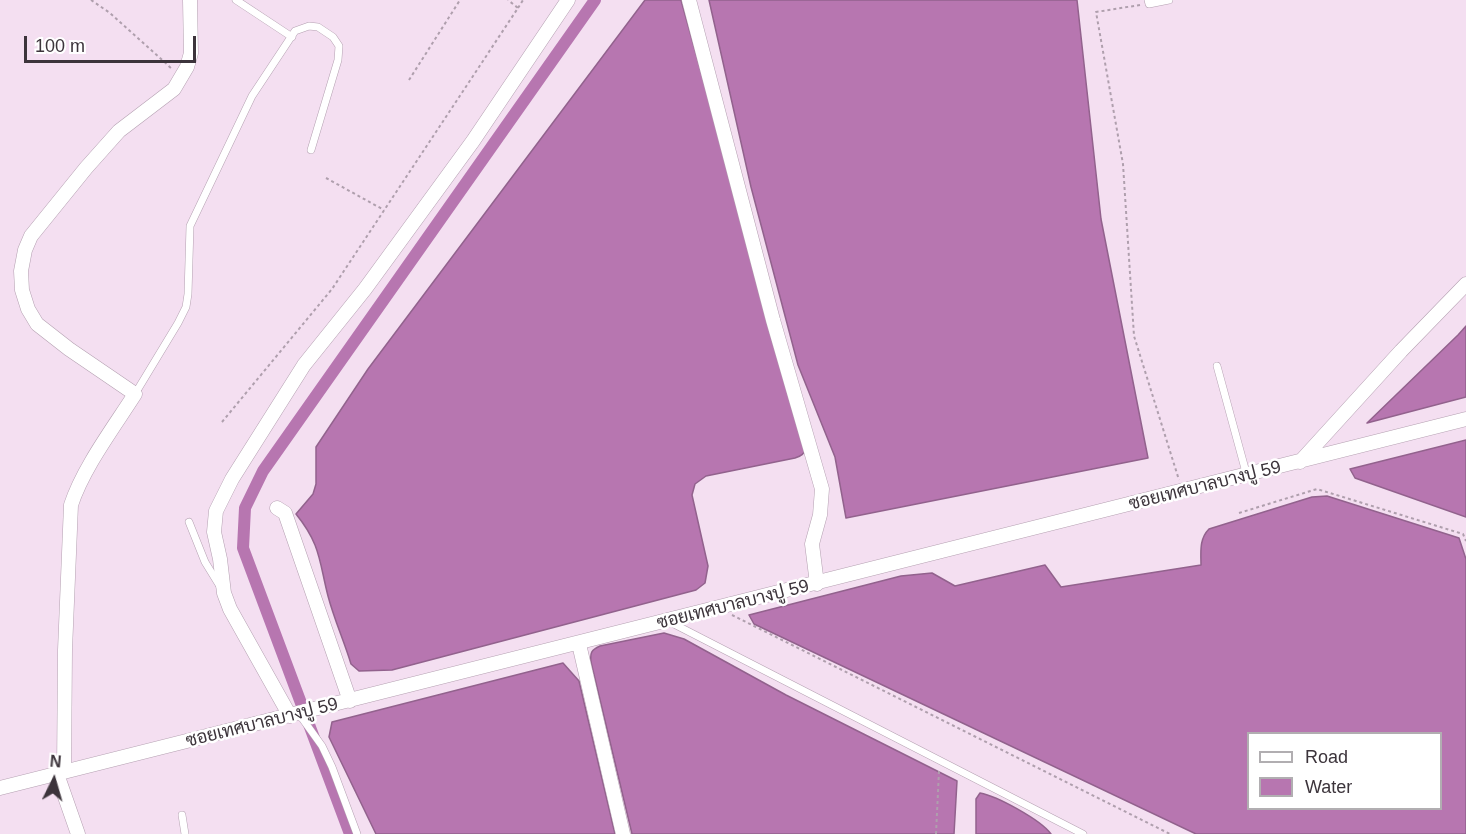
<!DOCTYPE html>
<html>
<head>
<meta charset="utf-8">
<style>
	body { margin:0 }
	#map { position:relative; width:1466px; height:834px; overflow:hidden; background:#f4dff1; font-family:Arial,sans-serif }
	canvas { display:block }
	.legend { position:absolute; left:1247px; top:732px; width:195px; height:78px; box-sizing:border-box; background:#fff; border:2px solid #b1aeb1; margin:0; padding:8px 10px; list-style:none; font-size:18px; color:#3c343b }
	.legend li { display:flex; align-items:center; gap:12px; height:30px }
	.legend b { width:30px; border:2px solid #b1aeb1 }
	.north { position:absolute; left:24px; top:750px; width:60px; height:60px; -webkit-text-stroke:4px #fff; paint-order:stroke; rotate:5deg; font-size:16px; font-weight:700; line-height:24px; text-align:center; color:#3c343b }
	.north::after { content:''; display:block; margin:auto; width:21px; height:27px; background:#3c343b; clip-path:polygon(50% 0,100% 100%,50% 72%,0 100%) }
	.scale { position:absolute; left:24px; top:36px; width:172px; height:27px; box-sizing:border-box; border:3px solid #3c343b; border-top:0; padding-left:8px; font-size:18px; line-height:21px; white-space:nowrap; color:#3c343b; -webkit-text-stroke:4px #fff; paint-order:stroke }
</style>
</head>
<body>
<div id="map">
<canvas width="1466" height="834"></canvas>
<ul class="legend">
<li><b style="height:8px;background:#fff"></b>Road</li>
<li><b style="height:16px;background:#b776b0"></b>Water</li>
</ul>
<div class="north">N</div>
<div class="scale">100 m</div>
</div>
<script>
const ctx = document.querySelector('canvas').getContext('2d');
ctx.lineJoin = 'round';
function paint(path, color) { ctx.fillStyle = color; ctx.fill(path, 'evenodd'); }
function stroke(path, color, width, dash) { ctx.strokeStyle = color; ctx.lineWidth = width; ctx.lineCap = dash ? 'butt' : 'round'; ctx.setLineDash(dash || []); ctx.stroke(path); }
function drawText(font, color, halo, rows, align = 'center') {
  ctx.font = font + ' Arial,Sarabun,sans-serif'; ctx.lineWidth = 5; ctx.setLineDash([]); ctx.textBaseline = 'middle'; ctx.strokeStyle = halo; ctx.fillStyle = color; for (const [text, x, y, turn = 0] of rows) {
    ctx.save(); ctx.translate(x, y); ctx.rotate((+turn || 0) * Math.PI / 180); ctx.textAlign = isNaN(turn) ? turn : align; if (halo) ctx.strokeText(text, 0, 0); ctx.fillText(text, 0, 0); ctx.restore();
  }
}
const water = new Path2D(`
	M645,0H681L806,447C805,454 801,456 795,458L706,476L695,484L692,495L708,566L705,583L696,590L392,670L359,671L351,664C344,641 334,619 328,596C319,561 321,545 296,514L313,494L316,484V447L368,369Z
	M709,0H1077L1101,219L1148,458L846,518L835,457L798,365L751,187Z
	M1466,326V397L1367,423L1458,335Z
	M1466,440V517L1355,478L1350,469Z
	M1327,496L1459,538L1466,559V834H1196L754,624L749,615L901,576L932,573L955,586L1045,565L1061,587L1201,565C1201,552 1199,539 1209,529L1312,497ZM1248,734H1440V808H1248Z
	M664,633L684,639L786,695L957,781L954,834H632L591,662C590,653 591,650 600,646Z
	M563,663L579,681L615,834H376L329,737L332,722Z
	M980,793C997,796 1041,820 1051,834H976V799Z`);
paint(water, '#b776b0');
stroke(water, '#92628d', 1.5);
stroke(new Path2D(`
	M350,834L243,548L245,508L263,471L595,0`), '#b776b0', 12);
const service = new Path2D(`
	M236,0L292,37
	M1148,0L1149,4L1169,0
	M1217,366L1247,476
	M135,394L178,323L186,307L188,294L190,226L252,96L295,31L309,26L318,27L333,37L339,46L338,60L311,150
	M189,522L205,562L221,588
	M668,621L1083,834
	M299,714L322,746L332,767L357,834
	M182,815L185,834`);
const minor = new Path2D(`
	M689,0L773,320L822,489L820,515L812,544L817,584
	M1300,462L1401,351L1466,284
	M277,508L285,513L350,701
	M579,644L623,834
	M290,716L230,609L224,593L220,559L214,532L216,511L232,479L304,365L365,289L473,141L568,0
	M64,772L65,650L71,505C83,468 114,427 135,394L69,349L37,324L28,309L22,290L21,271L25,250L31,236L86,168L119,131L174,89L187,67L191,53L190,0
	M57,774L78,834
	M0,788L1466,419`);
stroke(service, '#b4a0b1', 8);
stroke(minor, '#b4a0b1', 15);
stroke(new Path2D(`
	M91,0L110,13L171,68
	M1140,5L1096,12L1123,164L1134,336L1179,480
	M518,8L523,0
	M409,80L460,0
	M326,178L384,210
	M222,422L332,289L518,8L508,0
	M1239,513L1317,489L1463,534L1466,541
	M732,615L1170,834
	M936,834L939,771`), '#af9fad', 2, [3, 3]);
stroke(service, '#fff', 7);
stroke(minor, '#fff', 14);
drawText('18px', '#3c343b', '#fff', [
	["ซอยเทศบาลบางปู 59",1205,486,-14],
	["ซอยเทศบาลบางปู 59",733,605,-14],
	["ซอยเทศบาลบางปู 59",262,723,-14]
]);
</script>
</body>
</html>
